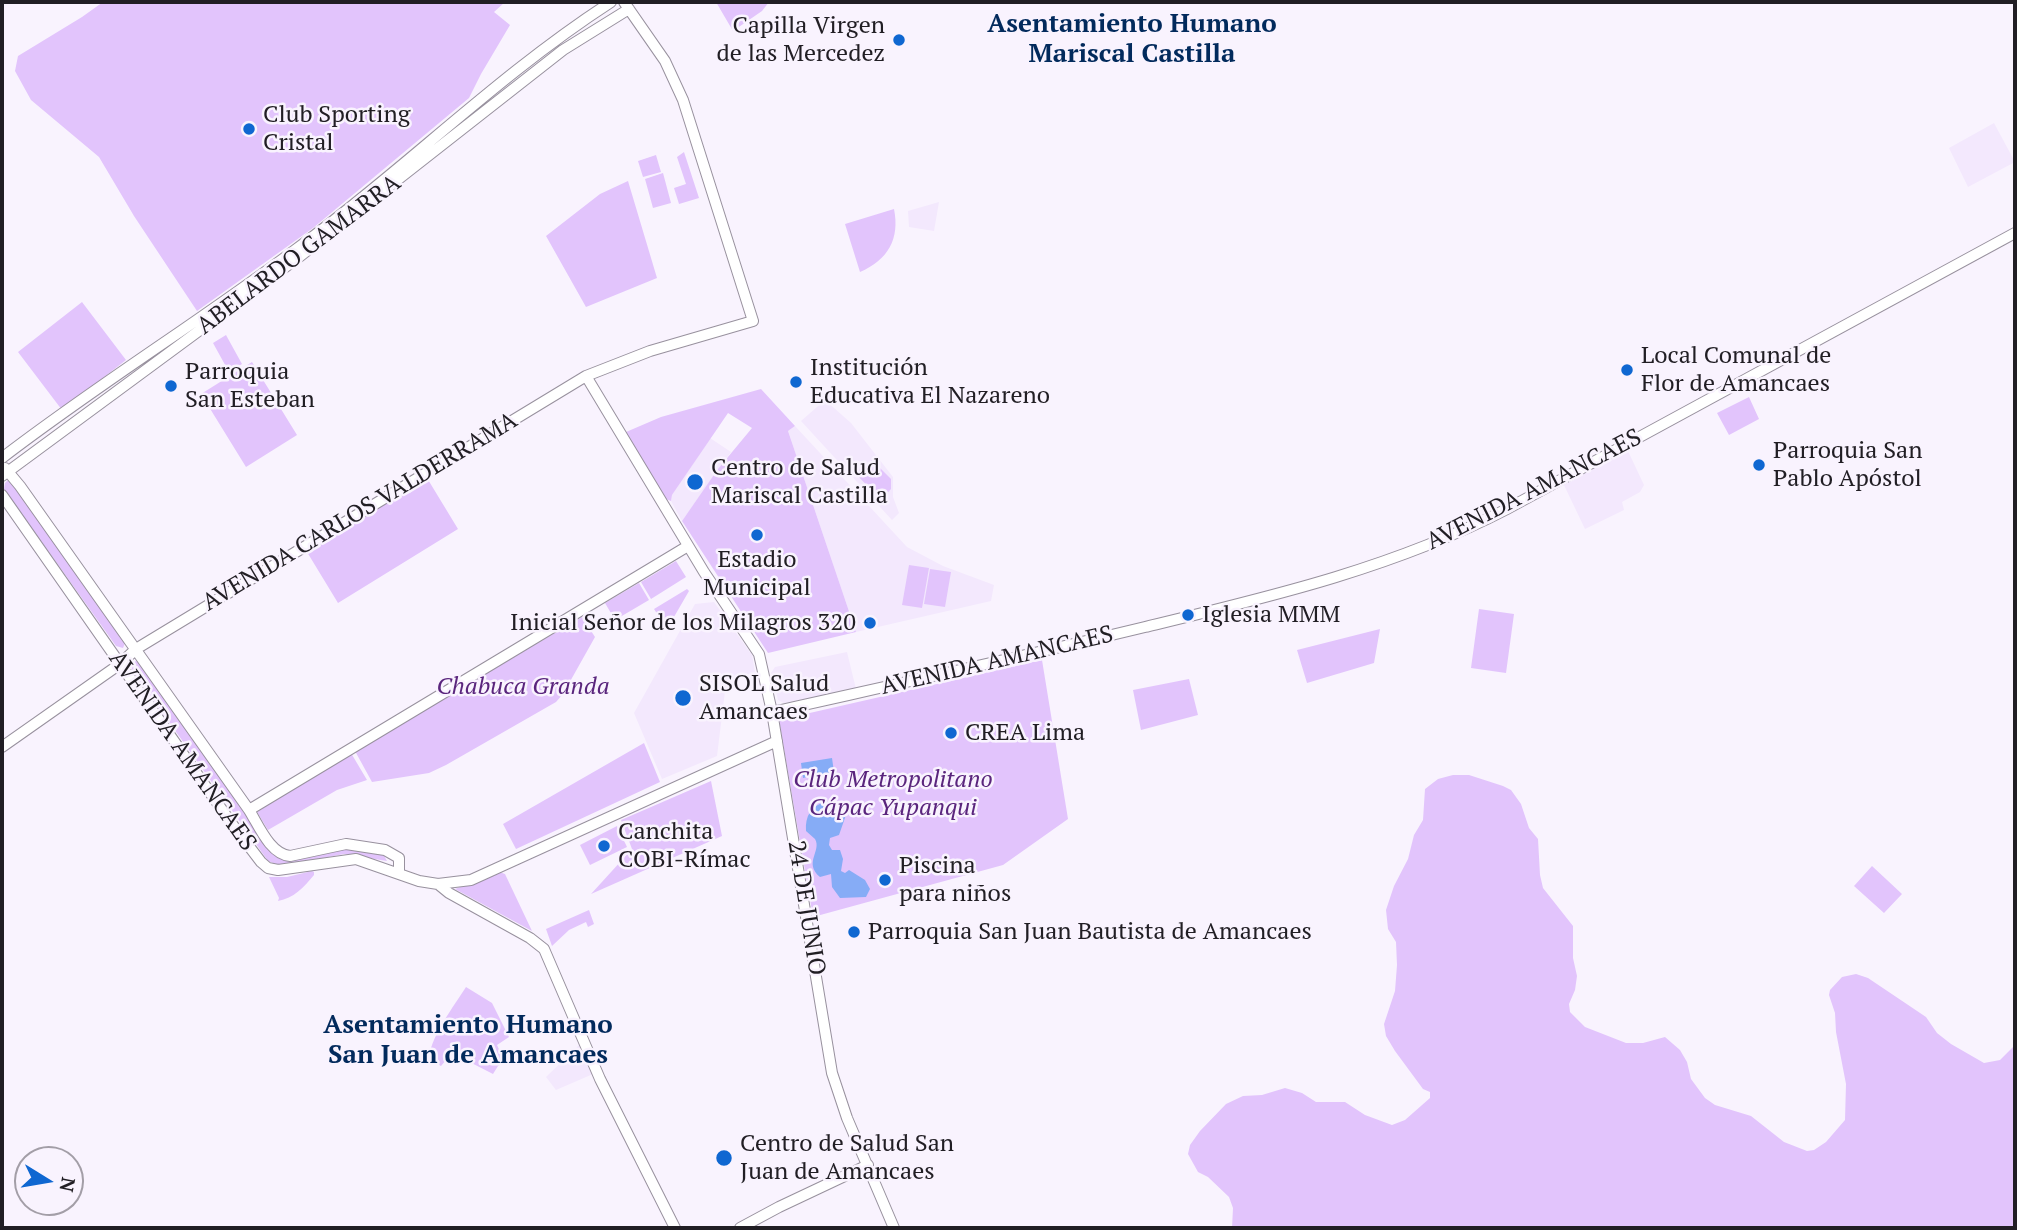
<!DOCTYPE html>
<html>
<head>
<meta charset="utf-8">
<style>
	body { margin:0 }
	#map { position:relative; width:2017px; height:1230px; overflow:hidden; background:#f9f3fe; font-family:"PT Serif",serif }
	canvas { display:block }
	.frame { position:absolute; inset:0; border:4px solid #211e24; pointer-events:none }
	.north { position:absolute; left:14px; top:1146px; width:70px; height:70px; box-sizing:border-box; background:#f9f3fe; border:2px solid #a39ea7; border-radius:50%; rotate:101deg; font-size:19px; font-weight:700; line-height:28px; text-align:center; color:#211e24 }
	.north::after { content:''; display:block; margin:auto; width:24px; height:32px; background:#0f67d1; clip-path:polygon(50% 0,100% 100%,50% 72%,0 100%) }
</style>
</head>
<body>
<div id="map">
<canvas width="2017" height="1230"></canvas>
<div class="frame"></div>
<div class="north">N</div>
</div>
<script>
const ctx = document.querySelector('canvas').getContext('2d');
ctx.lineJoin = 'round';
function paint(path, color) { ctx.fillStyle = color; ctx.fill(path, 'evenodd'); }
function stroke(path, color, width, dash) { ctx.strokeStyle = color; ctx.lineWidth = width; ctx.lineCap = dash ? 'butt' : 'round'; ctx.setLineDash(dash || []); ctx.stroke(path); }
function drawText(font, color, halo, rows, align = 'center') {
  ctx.font = font + ' "PT Serif",serif'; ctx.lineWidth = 5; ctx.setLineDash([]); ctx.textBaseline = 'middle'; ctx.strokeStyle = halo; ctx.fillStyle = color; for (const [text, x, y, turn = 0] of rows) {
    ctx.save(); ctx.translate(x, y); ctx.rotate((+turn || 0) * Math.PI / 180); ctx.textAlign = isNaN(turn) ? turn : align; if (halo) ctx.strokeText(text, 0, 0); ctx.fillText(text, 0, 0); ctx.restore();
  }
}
paint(new Path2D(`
	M1994,123L2015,162L1968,187L1949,148Z
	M939,202L934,231L909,227L908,211Z
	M825,400L851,423L893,477V497L899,513L892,520L801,421Z
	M795,426L907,547L943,566L994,585L991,601L856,632L788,431Z
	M710,438L731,452L682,521L671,501L672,495Z
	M1628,451L1644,485L1640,492L1622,502L1624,510L1585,529L1563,483Z
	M714,602L752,655L755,672L726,683L717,756L662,779L634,713L695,604Z
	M847,652L856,689L784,703L778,700L771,673L775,667Z
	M579,1045L593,1074L556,1090L546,1077Z`), '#f3e8fd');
paint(new Path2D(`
	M103,2H505L494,12L510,25L481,74L469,98L313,228L197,311L134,216L99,157L31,100L15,71L18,56L82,17Z
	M716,2H769L762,11L733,31Z
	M684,152L699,198L679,204L674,188L686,184L677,157Z
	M656,155L661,172L643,177L638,161Z
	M663,173L671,203L653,208L645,179Z
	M628,181L657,278L586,307L546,236L600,194Z
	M894,209C900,239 888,260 860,272L845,224Z
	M82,302L126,360L62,410L18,352Z
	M226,335L242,364L229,372L213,343Z
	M252,362L297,435L246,467L201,394Z
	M761,389L795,426L788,431L856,632L768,653L682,521L718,469L752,428L728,413L672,495L671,501L666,499L626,432L661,417Z
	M1749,397L1759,419L1729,435L1717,413Z
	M872,460L891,479V489L881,500L855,473Z
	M427,478L458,529L338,603L307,552Z
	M8,480L12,481L125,643L123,648L116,646L4,489L5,483Z
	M676,561L686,577L651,599L641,582Z
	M909,565L929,568L922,608L902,605Z
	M930,569L951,572L945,607L924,604Z
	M639,583L649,600L615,620L605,603Z
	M687,589L689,591L667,629L654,609Z
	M1479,609L1514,614L1506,673L1471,668Z
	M582,617L595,637L563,694L556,702L446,765L429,773L372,782L355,751Z
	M1380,629L1374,663L1307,683L1297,650Z
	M1042,660L1068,819L1003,865L813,917L779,720Z
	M136,661L140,663L277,856L285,860L335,848L382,852L387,861L344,854L281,866L268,861L132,670L131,664Z
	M1189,679L1198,715L1141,730L1133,690Z
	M644,743L660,782L516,849L503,824Z
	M351,753L367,780L337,790L268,830L257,812Z
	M1453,775H1469L1503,786L1511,790L1521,804L1529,828L1538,839L1540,875L1543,888L1573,926V958L1577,976L1575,990L1569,1004L1570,1012L1585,1027L1626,1043H1643L1665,1037L1680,1050L1687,1062L1691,1079L1705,1098L1715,1105L1751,1116L1784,1142L1807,1151L1814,1150L1826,1142L1845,1120L1846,1084L1836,1032L1835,1013L1829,995L1830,990L1842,977L1856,974L1868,978L1926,1017L1937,1033L1951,1044L1984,1063L2000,1060L2015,1045V1228H1232L1233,1208L1229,1197L1208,1177L1198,1172L1188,1154L1190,1145L1200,1131L1226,1104L1243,1096L1262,1095L1285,1088L1302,1093L1316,1102H1345L1365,1115L1392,1125L1405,1120L1430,1098V1092L1423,1089L1395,1051L1386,1036L1384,1024L1395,991L1397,965L1396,942L1388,929L1386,910L1394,886L1408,859L1414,835L1423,820L1425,789L1438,779Z
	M711,781L722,836L591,894L632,849L621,820Z
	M617,826L627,847L590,865L580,845Z
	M1872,866L1902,894L1884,913L1854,886Z
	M312,871L314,872V875C303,888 294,898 278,901L279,898L269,877H287Z
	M499,872L505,874L532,931L455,889Z
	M589,910L594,924L588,927L586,922L569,930L552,946L546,929Z
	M466,987L492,1003L509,1037L497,1045L505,1063L498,1066L493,1074L452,1053L441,1066L430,1060C426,1043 456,1003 466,987Z`), '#e2c4fc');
paint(new Path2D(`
	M832,758L834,772L803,778L801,763Z
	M825,802L836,804L846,815L839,835L830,838L829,845L832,850H840L843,859L841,871L845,873L849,870L865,880L870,889L866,897L840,898L832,887L831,874L820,877C803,863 822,851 815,839C812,836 809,834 806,831C805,816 811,806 825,802Z`), '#86acf6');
const minor = new Path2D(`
	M586,376L704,572L759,654L772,712L832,1073L847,1118L894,1228
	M2,458C97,385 199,322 295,250C403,171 498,75 611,2
	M5,468L20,486L249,810C259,826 270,854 290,856L346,844L385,850L399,858V872
	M2,476L299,257L563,50L629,9
	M2,495L232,824L261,862L268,868L278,870L356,859L419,881L438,884L471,880L777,741
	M772,712C897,684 1021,657 1145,627C1269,597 1393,568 1507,509L2015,233
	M2,747L120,664L136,649L586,376L650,351L753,321L683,100L665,61L624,2
	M249,810L688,546
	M438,884L449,893L530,938L544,949L600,1079L675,1228
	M740,1228L779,1207L868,1165`);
stroke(minor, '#98919e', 12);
stroke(minor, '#fff', 10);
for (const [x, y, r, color] of [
	[899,40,7,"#0f67d1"],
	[249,129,7,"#0f67d1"],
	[1627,370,7,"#0f67d1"],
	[796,382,7,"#0f67d1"],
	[171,386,7,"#0f67d1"],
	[1759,465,7,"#0f67d1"],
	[695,482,9,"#0f67d1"],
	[757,535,7,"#0f67d1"],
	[1188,615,7,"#0f67d1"],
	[870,623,7,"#0f67d1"],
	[683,698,9,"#0f67d1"],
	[951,733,7,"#0f67d1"],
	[604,846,7,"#0f67d1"],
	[885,880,7,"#0f67d1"],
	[854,932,7,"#0f67d1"],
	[724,1158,9,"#0f67d1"]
]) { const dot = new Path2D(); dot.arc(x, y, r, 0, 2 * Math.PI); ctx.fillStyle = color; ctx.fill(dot); stroke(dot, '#f9f3fe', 2.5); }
drawText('24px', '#211e24', '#f9f3fe', [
	["Capilla Virgen",885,26,"right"],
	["de las Mercedez",885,54,"right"],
	["Club Sporting",263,115],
	["Cristal",263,143],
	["Local Comunal de",1641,356],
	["Flor de Amancaes",1641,384],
	["Institución",810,368],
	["Educativa El Nazareno",810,396],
	["Parroquia",185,372],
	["San Esteban",185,400],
	["Parroquia San",1773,451],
	["Pablo Apóstol",1773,479],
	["Centro de Salud",711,468],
	["Mariscal Castilla",711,496],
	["Estadio",757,560,"center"],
	["Municipal",757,588,"center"],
	["Iglesia MMM",1202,615],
	["Inicial Señor de los Milagros 320",856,623,"right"],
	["SISOL Salud",699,684],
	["Amancaes",699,712],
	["CREA Lima",965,733],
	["Canchita",618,832],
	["COBI-Rímac",618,860],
	["Piscina",899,866],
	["para niños",899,894],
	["Parroquia San Juan Bautista de Amancaes",868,932],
	["Centro de Salud San",740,1144],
	["Juan de Amancaes",740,1172]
], 'left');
drawText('24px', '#211e24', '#f9f3fe', [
	["ABELARDO GAMARRA",299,255,-37],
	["AVENIDA AMANCAES",1534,490,-27],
	["AVENIDA CARLOS VALDERRAMA",360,512,-31],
	["AVENIDA AMANCAES",997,661,-13],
	["AVENIDA AMANCAES",182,751,55],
	["24 DE JUNIO",806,908,81]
]);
drawText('italic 24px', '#5a257d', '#f9f3fe', [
	["Chabuca Granda",523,687],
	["Club Metropolitano",893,780],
	["Cápac Yupanqui",893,808]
]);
drawText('bold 26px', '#022a5c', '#f9f3fe', [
	["Asentamiento Humano",1132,25],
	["Mariscal Castilla",1132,55],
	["Asentamiento Humano",468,1026],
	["San Juan de Amancaes",468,1056]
]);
</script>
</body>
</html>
